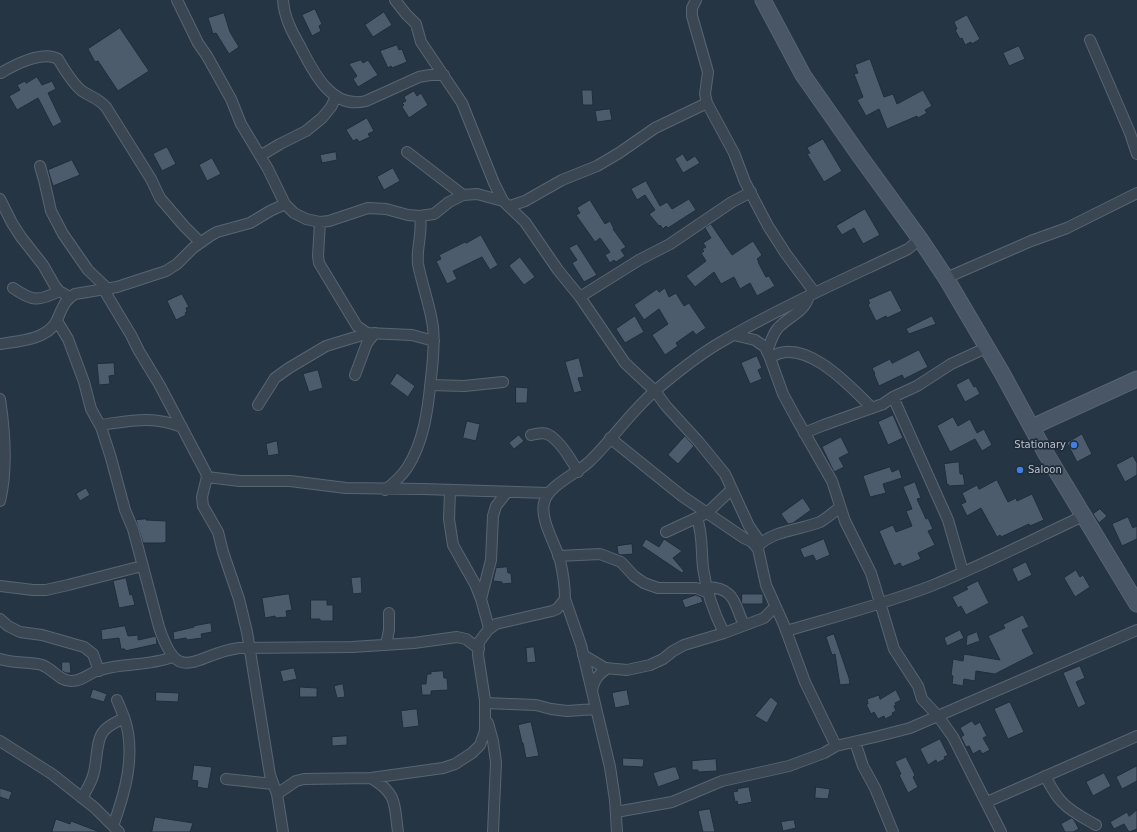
<!DOCTYPE html>
<html>
<head>
<meta charset="utf-8">
<style>
	body { margin:0 }
	canvas { display:block; background:#263544 }
</style>
</head>
<body>
<canvas width="1137" height="832"></canvas>
<script>
const ctx = document.querySelector('canvas').getContext('2d');
ctx.lineJoin = 'round';
function paint(path, color) { ctx.fillStyle = color; ctx.fill(path, 'evenodd'); }
function stroke(path, color, width, dash) { ctx.strokeStyle = color; ctx.lineWidth = width; ctx.lineCap = dash ? 'butt' : 'round'; ctx.setLineDash(dash || []); ctx.stroke(path); }
function drawText(font, color, halo, rows, align = 'center') {
  ctx.font = font + ' "DejaVu Sans",sans-serif'; ctx.lineWidth = 3.5; ctx.setLineDash([]); ctx.textBaseline = 'middle'; ctx.strokeStyle = halo; ctx.fillStyle = color; for (const [text, x, y, turn = 0] of rows) {
    ctx.save(); ctx.translate(x, y); ctx.rotate((+turn || 0) * Math.PI / 180); ctx.textAlign = isNaN(turn) ? turn : align; if (halo) ctx.strokeText(text, 0, 0); ctx.fillText(text, 0, 0); ctx.restore();
  }
}
const building = new Path2D(`
	M315,9L322,24L319,26L321,31L312,36L302,15Z
	M384,12L392,25L373,37L365,25Z
	M224,13L230,32L239,47L229,54L216,33L213,34L208,18Z
	M967,15L980,39L972,44L971,42L965,45L962,38L960,39L955,30L957,29L954,22Z
	M120,28L149,71L118,91L98,61L95,62L88,49Z
	M397,45L399,50L402,49L407,62L392,68L391,66L388,68L380,51Z
	M1019,46L1025,59L1009,66L1003,53Z
	M870,59L884,97L893,94L897,104L923,90L932,106L925,110L927,113L918,118L917,116L887,129L879,109L866,116L857,100L863,97L854,74L858,73L855,65Z
	M361,60L363,63L368,60L378,75L358,87L353,79L357,76L349,64Z
	M37,77L42,85L52,81L56,89L48,93L62,122L53,127L38,98L17,110L9,96L20,90L17,85L25,81L26,83Z
	M582,90H592L593,105H583Z
	M414,91L417,96L421,93L428,105L409,118L402,107L404,105L402,103L406,101L404,97Z
	M610,109L612,120L597,122L595,111Z
	M367,118L374,131L368,134L370,137L359,142L357,139L353,141L346,130Z
	M823,139L842,171L824,182L807,154L810,153L807,148Z
	M167,147L176,164L162,171L153,154Z
	M336,152L337,160L322,163L320,155Z
	M683,154L687,161L695,156L700,163L683,173L675,159Z
	M212,158L221,174L207,181L199,165Z
	M72,160L80,175L53,186L48,170Z
	M393,168L400,181L384,190L377,177Z
	M646,181L660,206L667,202L672,209L689,199L696,210L668,228L666,226L663,229L660,225L659,226L649,214L655,210L645,195L637,200L631,189Z
	M590,200L605,224L610,221L614,229H613L626,247L621,250L625,256L616,262L614,260L610,263L605,255L610,252L600,238L595,242L576,215L580,213L577,208Z
	M865,209L880,235L863,244L854,228L842,235L836,226Z
	M711,224L732,255L753,241L762,255L757,259L759,262H758L766,277L769,276L775,286L757,296L750,283L740,289L734,277L721,284L714,272L695,287L686,276L706,261L701,253L704,251L702,249L706,247L703,243L711,238L705,228Z
	M481,235L498,265L490,270L482,257L453,271L457,279L447,284L436,261L441,259L439,255L465,242L466,243Z
	M577,244L597,275L584,282L572,263L577,260L569,248Z
	M520,257L535,277L524,285L509,266Z
	M665,288L669,297L676,293L684,306L689,303L706,328L696,335L693,331L676,343L678,346L665,355L652,335L668,324L659,309L644,320L634,305L657,289L659,292Z
	M891,290L902,311L887,318L886,316L876,321L868,305L870,303L868,300Z
	M182,294L189,307L186,308L187,312L185,313L186,315L176,320L167,301Z
	M635,316L644,332L625,343L616,329Z
	M932,316L936,324L909,334L906,329Z
	M919,350L928,367L904,379L902,375L879,386L874,374H875L872,368L890,359L892,363Z
	M757,356L762,368L758,370L762,379L750,384L741,363Z
	M579,358L584,377L578,378L582,391L574,393L565,362Z
	M114,363L115,375L109,376L110,384L99,385L97,364Z
	M318,370L323,388L309,392L303,374Z
	M397,373L415,386L408,397L390,384Z
	M969,378L974,387L976,386L980,394L965,402L956,385Z
	M516,387L528,388L527,403H516Z
	M893,415L903,438L888,445L878,422Z
	M953,417L958,426L970,419L977,433L984,429L992,445L982,451L975,439L950,452L937,426Z
	M467,421L480,424L476,441L463,438Z
	M1082,434L1092,454L1077,462L1067,443Z
	M519,435L524,441L514,449L509,443Z
	M685,436L694,446L678,464L668,455Z
	M841,437L849,453L839,458L844,467L834,472L822,447Z
	M277,441L279,454L268,456L266,444Z
	M1133,456L1137,463V475L1125,482L1116,465Z
	M959,462L960,474H963L965,485L949,486L948,484L947,485L944,464Z
	M890,467L892,472L899,469L902,478L883,484L886,493L870,497L863,476Z
	M997,480L1008,502L1016,498L1017,501L1032,494L1044,520L1030,526L1029,524L1001,537L1000,535L997,537L981,508L967,516L961,504L966,502L962,493L977,485L979,489Z
	M915,482L921,498L917,499L926,519L928,518L933,529L928,531L935,545L918,553L921,559L902,567L900,563L894,566L879,531L893,525L896,532L912,526L906,511L912,509L903,487Z
	M86,488L90,495L80,501L76,494Z
	M803,498L811,510L793,523L788,524L781,514Z
	M1100,509L1107,516L1099,523L1093,514Z
	M1128,517L1133,528L1137,526V539L1122,546L1112,524Z
	M146,519V520L166,521V542L163,543H143L136,520Z
	M646,539L659,547L664,539L682,551L673,558L684,571L682,573L642,546Z
	M824,539L830,555L816,561L813,555L804,558L800,549Z
	M632,544L633,554L621,555L618,554L617,546Z
	M1026,562L1032,575L1018,582L1012,569Z
	M507,567L508,573H511L512,583L502,584V582L493,581L496,568Z
	M1076,570L1080,577L1083,575L1090,587L1075,597L1064,578Z
	M361,577L362,593L353,594L351,578Z
	M126,578L130,595L132,594L135,605L119,608L113,581Z
	M978,581L989,603L966,615L961,606L958,608L952,597L968,589L966,587Z
	M289,594L292,610L286,611L287,617L276,618L275,616L265,618L262,598Z
	M742,594H763V604H742Z
	M696,595L701,597L703,602L685,608L682,600Z
	M311,600H327V605H333V621H320V619H311Z
	M1023,615L1029,627L1022,630L1034,654L995,674L976,671L975,681L964,679L963,686L952,684L953,676L951,675L953,659L963,661L964,654L1000,660L988,636L1005,628L1003,625Z
	M211,623L212,632L201,634L202,638L187,640L186,638L174,640L173,632L194,627V626Z
	M125,626L128,636L138,635V640L156,636L157,644L125,651V649H121L119,638L102,640L101,630Z
	M960,630L964,638L947,646L944,638Z
	M977,632L980,641L966,646L967,636Z
	M834,634L849,678L850,684L840,685L835,654L832,655L826,637Z
	M534,647L536,662L527,663L526,648Z
	M62,662H70L71,673H66L62,671Z
	M1080,666L1085,678L1076,682L1086,704L1078,708L1063,673Z
	M294,668L297,679L283,682L280,671Z
	M443,671L444,678H447L448,690L431,691V695H422L421,684H426L427,674H431V672Z
	M343,684L345,697L337,698L334,686Z
	M300,687L317,688V697H300Z
	M93,689L107,694L104,702L90,698Z
	M627,690L630,705L615,708L612,693Z
	M896,690L901,700L895,703L896,705L894,706L896,711L892,713L893,715L885,719L884,716L878,719L874,712L871,714L866,704H868L867,699L879,695L880,699Z
	M156,692L179,693L178,702L156,701Z
	M771,697L778,703L767,723L755,716Z
	M1010,702L1024,732L1008,739L994,709Z
	M417,709L419,726L403,728L401,711Z
	M972,721L975,725L980,722L987,736L983,738L990,750L982,754L980,750L973,754L969,746L966,747L961,737L964,735L960,728Z
	M531,722L539,756L526,758L523,743H522L518,725Z
	M347,736V745L332,746V737Z
	M940,739L948,755L944,757L945,759L937,763L936,760L928,765L920,749Z
	M906,757L915,775L913,777L918,787L908,793L899,775L901,774L895,762Z
	M623,758L644,759L643,767L623,766Z
	M716,759L717,771L698,772V770H692V761Z
	M194,765L212,767L208,789L197,787L198,781L192,780Z
	M1137,766V781L1122,789L1116,777Z
	M673,767H676L680,779L658,787L653,773Z
	M1104,773L1111,786L1093,796L1086,782Z
	M749,787L752,802L738,805L737,801L735,802L733,792L738,791L737,789Z
	M816,787L830,789L828,799L815,798Z
	M0,788L12,792L9,800L0,797Z
	M710,809L715,832H703L698,811Z
	M1137,810V829L1129,832L1124,824L1114,829L1110,822L1127,812L1129,816Z
	M155,817L193,823L190,832H152Z
	M1072,818L1074,820L1079,829L1073,832H1065L1061,824Z
	M56,819L70,824L71,821L100,832H52Z
	M794,820L796,828L783,831L781,822Z`);
paint(building, '#4c5c6d');
stroke(building, '#212d3b', 1);
const street = new Path2D(`
	M177,0L198,43L207,56L231,99L241,124L268,169L285,204L294,213L306,219L320,222L329,221L368,208L386,209L408,215L420,216L434,214L449,202L463,195L477,194L503,201
	M283,0C284,17 292,32 300,46C313,71 331,110 366,101L419,77L430,75H444
	M395,0L406,14L416,24L421,42L462,103L494,183L503,201L525,222L558,270L580,297L625,363L655,391L666,406L698,441L725,474L749,526L758,539L762,542
	M696,0L692,8V16L708,72L705,94L707,103L734,153L745,182L768,226L786,254L815,293
	M1090,40L1130,133L1137,154
	M1,73C14,65 43,50 58,59C64,69 72,83 82,91C91,97 98,98 106,107L151,179L160,198L184,226L200,242
	M407,152L463,195
	M260,156L280,144L306,131L322,118L331,107L336,97
	M40,166L44,180L51,211L63,234L88,270L108,289
	M0,199L12,223L21,237L43,265L55,286L59,291L68,296L71,297
	M510,206L525,201L562,180L597,166L619,153L655,128L707,103
	M320,222L318,256L319,263L357,326L367,333L412,335L434,341
	M946,278L1031,241L1067,228L1137,193
	M13,288C32,301 38,302 59,291
	M104,290L131,335L139,351L159,384L206,473L207,477L202,497L203,506L218,532L223,552L239,599L247,632L270,775L277,794L283,832
	M580,297L639,260L670,244L732,202L751,192
	M57,321L68,339L84,382L91,409L101,427L111,458L125,510L133,529L159,627C179,688 194,654 239,648L352,647L414,643L457,637L466,639L479,649
	M734,335L755,340L765,347L770,358L783,394L796,418L832,481L845,521L871,573L894,649L918,686L922,699L938,716L953,737L1001,832
	M0,344C18,341 46,340 56,322C62,310 63,301 75,294L117,287L166,271L177,264L193,248L210,236L217,232L250,223L270,211L285,204
	M767,352C770,344 772,335 778,328C789,316 804,313 809,296
	M770,358C803,334 851,387 872,408
	M355,375L367,343L375,333
	M430,385L464,386L503,382
	M893,397L948,520L963,572
	M258,405L275,378L289,368L326,346L369,333
	M100,425C131,421 151,415 182,427
	M804,433L824,425L883,404L893,397L917,386L951,364L988,347
	M531,435C537,434 542,432 547,434C559,439 572,461 578,472
	M610,438L682,496L744,538L752,542L758,549L766,585L784,625L805,682L836,746
	M207,477L240,481H290L346,488L423,489L548,493
	M385,490C394,483 401,477 407,468C424,442 428,409 431,378C433,361 435,344 433,327C430,305 422,285 418,264C416,248 423,233 420,216
	M450,491L449,519L453,545L475,584L481,599L489,628
	M0,501C8,468 5,432 0,399
	M697,518C703,536 701,549 703,568C706,590 714,613 724,633
	M666,532L707,513L732,489
	M758,546C774,530 800,530 820,522C827,518 834,512 840,507
	M558,556L600,554L621,562L634,576L644,583L658,588H696L709,593
	M0,586L33,590H46L68,585L142,566
	M707,587C736,588 734,604 744,625
	M481,599L491,560L493,516L496,506L507,492
	M565,599L581,645L610,767L615,800L617,832
	M0,619L8,626L20,632L42,635L84,647L93,654L99,671
	M786,631C834,617 884,604 931,586C983,565 1032,540 1083,516
	M386,645L389,630V613
	M583,655L605,668L627,670L650,665L663,659L673,651L684,645L724,633L764,618L775,607
	M0,659C14,664 29,661 42,665C53,669 59,681 71,681C81,681 86,676 94,672C118,662 148,667 172,657
	M592,691C594,680 598,674 608,668
	M485,703L536,705L551,709L567,711L596,709
	M488,723L493,741L496,762L493,832
	M0,741L52,774L95,808L119,832
	M855,742L863,766L875,788L893,832
	M1045,776C1050,785 1055,795 1062,802C1071,812 1084,818 1096,825
	M371,778C398,794 394,804 398,832
	M226,779L273,784
	M277,794L296,781L304,779L371,778L443,768L455,764L472,753L480,745L485,731V700L478,655L479,642L488,630L496,624L552,611L557,609L565,599C565,586 563,573 560,560C555,543 540,520 544,503C548,485 577,474 590,461C613,439 631,411 656,390C675,374 700,354 721,342C781,307 845,279 908,249L920,239
	M82,798C87,789 92,782 94,772C97,761 96,741 103,732C108,725 117,722 124,718
	M987,802L1137,736
	M616,812L672,802L722,781L789,766L824,753L836,746L879,736L910,728L1137,630
	M113,826C125,793 136,755 125,720C123,714 120,707 117,700`);
const secondary = new Path2D(`
	M763,0L803,75L859,155L920,239L946,278L1002,373L1045,452L1137,604
	M1032,427L1137,379`);
stroke(street, '#596471', 12);
stroke(secondary, '#596471', 17);
stroke(street, '#3b4653', 10);
stroke(secondary, '#495666', 15);
for (const [x, y, r, color] of [
	[1074,445,4,"#3f7fe0"],
	[1020,470,4,"#3f7fe0"]
]) { const dot = new Path2D(); dot.arc(x, y, r, 0, 2 * Math.PI); ctx.fillStyle = color; ctx.fill(dot); stroke(dot, '#1f2b39', 1.5); }
drawText('10px', '#b8c1cd', '#1f2b39', [
	["Stationary",1066,445],
	["Saloon",1028,470,"left"]
], 'right');
</script>
</body>
</html>
